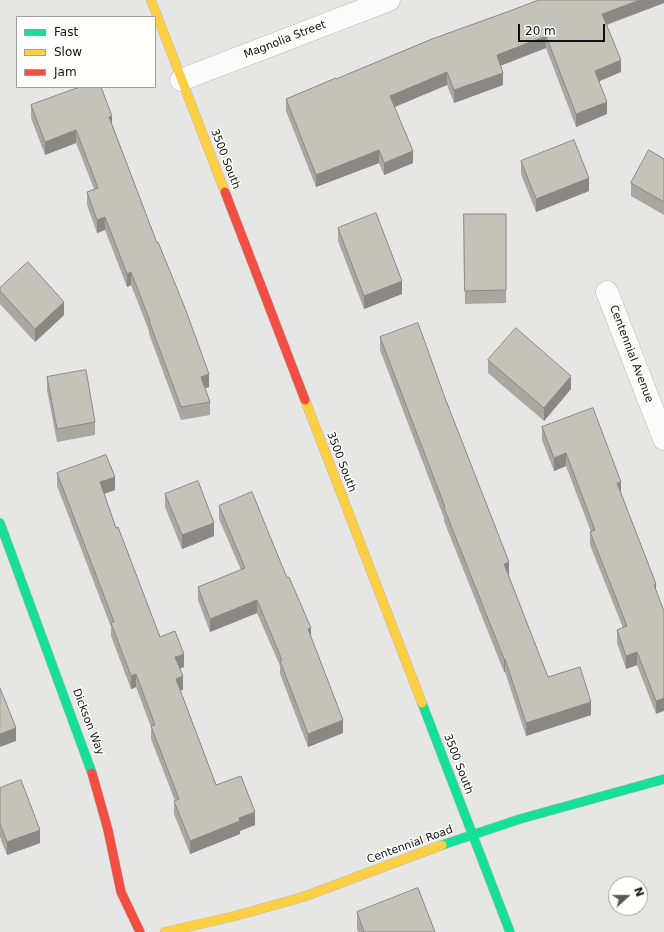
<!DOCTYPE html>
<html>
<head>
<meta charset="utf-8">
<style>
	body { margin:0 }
	#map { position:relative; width:664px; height:932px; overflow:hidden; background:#e6e6e4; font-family:"DejaVu Sans",sans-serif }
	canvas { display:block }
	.legend { position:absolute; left:16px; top:16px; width:140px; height:72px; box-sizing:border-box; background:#fffffe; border:1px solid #9f9f9e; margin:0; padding:5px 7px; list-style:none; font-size:12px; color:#10100f }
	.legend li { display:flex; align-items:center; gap:8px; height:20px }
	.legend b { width:20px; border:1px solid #9f9f9e }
	.north { position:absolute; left:608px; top:876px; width:40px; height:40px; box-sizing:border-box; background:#fffffe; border:1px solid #9f9f9e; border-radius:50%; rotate:69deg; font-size:11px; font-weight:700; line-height:16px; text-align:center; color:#10100f }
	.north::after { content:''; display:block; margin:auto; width:14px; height:18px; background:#5b5b5a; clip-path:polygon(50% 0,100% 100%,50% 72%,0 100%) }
	.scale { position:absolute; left:518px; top:24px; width:87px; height:18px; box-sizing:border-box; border:2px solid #10100f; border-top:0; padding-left:5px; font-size:12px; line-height:14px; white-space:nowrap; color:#10100f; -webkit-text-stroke:3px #fffffe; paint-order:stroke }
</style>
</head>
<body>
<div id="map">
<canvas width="664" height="932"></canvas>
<ul class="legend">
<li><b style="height:5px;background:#16e098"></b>Fast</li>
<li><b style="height:5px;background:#ffcf43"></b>Slow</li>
<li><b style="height:5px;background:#f24e42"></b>Jam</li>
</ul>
<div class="north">N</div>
<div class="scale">20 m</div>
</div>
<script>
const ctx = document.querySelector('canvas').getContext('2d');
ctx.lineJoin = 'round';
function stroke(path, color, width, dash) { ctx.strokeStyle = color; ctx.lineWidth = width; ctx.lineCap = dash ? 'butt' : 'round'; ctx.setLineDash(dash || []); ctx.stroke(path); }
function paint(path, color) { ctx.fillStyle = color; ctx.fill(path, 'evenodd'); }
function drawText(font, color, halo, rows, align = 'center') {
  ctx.font = font + ' "DejaVu Sans",sans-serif'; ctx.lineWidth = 3; ctx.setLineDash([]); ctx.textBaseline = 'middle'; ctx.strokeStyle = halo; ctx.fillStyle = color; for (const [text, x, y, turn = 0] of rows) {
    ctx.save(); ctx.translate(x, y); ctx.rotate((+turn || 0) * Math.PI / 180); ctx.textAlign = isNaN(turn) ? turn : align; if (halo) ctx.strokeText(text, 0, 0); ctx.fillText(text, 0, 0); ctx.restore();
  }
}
const street = new Path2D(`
	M181,80L389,0
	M607,292L664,439`);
const fast = new Path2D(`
	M0,523L92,773
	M422,703L510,932
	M442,845L520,819L664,779`);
const slow = new Path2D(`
	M151,0L225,192
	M305,400L422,703
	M165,932L235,916L303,897L442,845`);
const jam = new Path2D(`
	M225,192L305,400
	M92,773L108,830L121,892L140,932`);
stroke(street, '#bab9b8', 23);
stroke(fast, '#bab9b8', 10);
stroke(slow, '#bab9b8', 10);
stroke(jam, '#bab9b8', 10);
stroke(street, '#fbfbfb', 22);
stroke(fast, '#16e098', 9);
stroke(slow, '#ffcf43', 9);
stroke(jam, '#f24e42', 9);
paint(new Path2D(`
	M664,0V3L607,25L621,72L599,81L607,114L576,127L546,48L500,66L503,85L454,103L447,85L394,107L413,163L384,175L379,163L316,187L286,111V99L336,79Z
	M31,105L112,124L209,387L205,388L210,402V415L181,420L149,334V331L131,285L127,287L105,230L97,233L87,205V192L94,189L76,143L45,155L31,118Z
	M664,159V215L631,196V183Z
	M521,161L589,191L536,212L521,174Z
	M464,214H506V303L465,304Z
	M338,228L402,294L364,309L338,241Z
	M0,288L64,315L35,342L0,304Z
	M380,337L509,575H508L548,677L591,715L526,736L505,672H504L444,521V518L380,350Z
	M488,360L571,389L544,421L488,373Z
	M47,377L95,422V435L57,442L47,390Z
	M542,427L621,494L656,584V714L637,665L626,669L617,643V630L623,628L590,545V532H591L566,466L554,471L542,440Z
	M57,473L115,490L104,494L116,528L160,637L184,667L180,669L183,690H180L216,785L255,825L240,831V834L190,854L174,814V801H175L151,739V727L136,687L131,689L111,636V627L57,486Z
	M165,494L214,536L182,549L165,507Z
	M219,506L311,636L343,733L308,747L280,674V666L257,613L210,632L198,600V587L241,570L219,519Z
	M0,788L40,843L7,855L0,837Z
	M357,912L435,932H358L357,929Z`), '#a9a8a0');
paint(new Path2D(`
	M640,0H664V3L602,26V14Z
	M546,36V48L497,67V55Z
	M621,60V72L595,83V71Z
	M447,72V85L390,109V96Z
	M503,73V85L454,103V90Z
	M607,102V114L576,127V114Z
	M112,116V129L109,117Z
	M76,130V143L45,155V142Z
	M379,150V163L316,187V175Z
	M413,151V163L384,175V163Z
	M589,178V191L536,212V199Z
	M105,217V230L97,233V220Z
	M131,272V285L127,287V274Z
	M402,281V294L364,309V296Z
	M64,302V315L35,342V329Z
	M209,374V387L201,390V377Z
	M571,376V389L544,421V408Z
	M566,453V466L554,471V458Z
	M115,477V490L100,495V482Z
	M621,482V495L617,483Z
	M214,523V536L182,549V535Z
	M509,562V575L504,577V564Z
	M656,584V598L654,585Z
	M257,600V613L210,632V619Z
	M311,628V641L308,629Z
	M637,652V665L626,669V656Z
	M184,654V667L175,670V657Z
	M504,659H505V672H504Z
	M136,674V687L131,689V676Z
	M183,676V690L176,692V679Z
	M664,698V711L656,714V701Z
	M591,702V715L526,736V723Z
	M343,720V733L308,747V734Z
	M16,728V741L0,747V734Z
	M255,812V825L240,831V834L190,854V841L239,818Z
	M40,830V843L7,855V842Z`), '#898882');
const building = new Path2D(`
	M539,0H640L602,14L621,60L595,71L607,102L576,114L546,36L497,55L503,73L454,90L447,72L390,96L413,151L384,163L379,150L316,175L286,99L336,78V79L432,39L507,12Z
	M80,87H101L112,116L109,117L157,243L158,242L185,308L209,374L201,377L210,402L181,407L149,321H150L131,272L127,274L105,217L97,220L87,192L98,188L76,130L45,142L31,105Z
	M574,140L589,178L536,199L521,161Z
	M649,150L664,159V202L631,183Z
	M376,213L402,281L364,296L338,228Z
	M464,214H506V290L465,291Z
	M28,262L64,302L35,329L0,291V288Z
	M418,323L445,398L509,562L504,564L548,677L580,667L591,702L526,723L505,659H504L444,508L445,507L380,337Z
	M516,328L571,376L544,408L488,360Z
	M86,370L95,422L57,429L47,377Z
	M593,408L621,482L617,483L656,584L654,585L664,611V698L656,701L637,652L626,656L617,630L627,626L590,532L595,530L566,453L554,458L542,427Z
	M106,455L115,477L100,482L116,528L118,527L160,637L175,631L184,654L175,657L183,676L176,679L216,785L241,776L255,812L239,818L240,821L190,841L174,801L179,799L151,726L155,725L136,674L131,676L111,623L114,622L57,473Z
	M198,481L214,523L182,535L165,494Z
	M252,492L287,578L289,577L311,628L308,629L343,720L308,734L280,661L282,660L257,600L210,619L198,587L245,568L219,506Z
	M0,688L16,728L0,734Z
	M21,780L40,830L7,842L0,824V788Z
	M418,888L435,932H364L357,912Z`);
paint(building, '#c4c3ba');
stroke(building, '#898882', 1);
drawText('11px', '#10100f', '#fffffe', [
	["Magnolia Street",285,40,-21],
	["3500 South",225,159,69],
	["Centennial Avenue",631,354,69],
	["3500 South",341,462,69],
	["Dickson Way",88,722,69],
	["3500 South",458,764,69],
	["Centennial Road",410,845,-20]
]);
</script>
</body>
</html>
